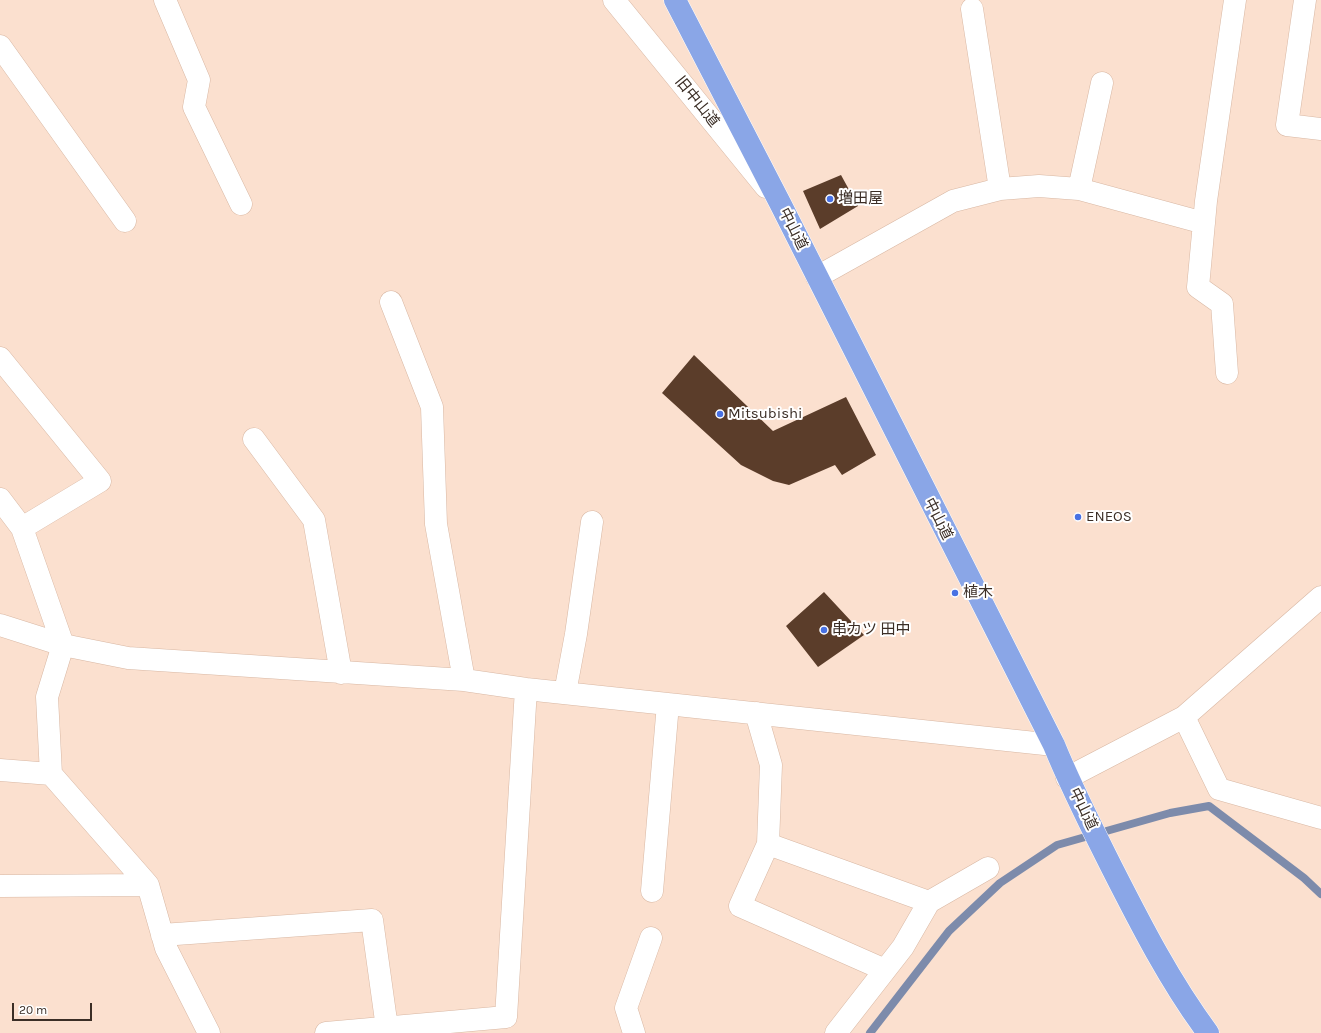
<!DOCTYPE html>
<html>
<head>
<meta charset="utf-8">
<style>
	body { margin:0 }
	#map { position:relative; width:1321px; height:1033px; overflow:hidden; background:#fbe0cf; font-family:Karla,sans-serif }
	canvas { display:block }
	.scale { position:absolute; left:12px; top:1003px; width:80px; height:18px; box-sizing:border-box; border:2px solid #3b2e26; border-top:0; padding-left:5px; font-size:12px; line-height:14px; white-space:nowrap; color:#3b2e26; -webkit-text-stroke:3px #fff; paint-order:stroke }
</style>
</head>
<body>
<div id="map">
<canvas width="1321" height="1033"></canvas>
<div class="scale">20 m</div>
</div>
<script>
const ctx = document.querySelector('canvas').getContext('2d');
ctx.lineJoin = 'round';
function stroke(path, color, width, dash) { ctx.strokeStyle = color; ctx.lineWidth = width; ctx.lineCap = dash ? 'butt' : 'round'; ctx.setLineDash(dash || []); ctx.stroke(path); }
function paint(path, color) { ctx.fillStyle = color; ctx.fill(path, 'evenodd'); }
function drawText(font, color, halo, rows, align = 'center') {
  ctx.font = font + ' Karla,"Noto Sans JP",sans-serif'; ctx.lineWidth = 4; ctx.setLineDash([]); ctx.textBaseline = 'middle'; ctx.strokeStyle = halo; ctx.fillStyle = color; for (const [text, x, y, turn = 0] of rows) {
    ctx.save(); ctx.translate(x, y); ctx.rotate((+turn || 0) * Math.PI / 180); ctx.textAlign = isNaN(turn) ? turn : align; if (halo) ctx.strokeText(text, 0, 0); ctx.fillText(text, 0, 0); ctx.restore();
  }
}
stroke(new Path2D(`
	M870,1033L949,931L1000,883L1057,845L1170,813L1209,806L1304,878L1321,894`), '#7d8bab', 8);
paint(new Path2D(`
	M841,175L858,206L820,229L803,191Z
	M694,355L773,431L846,397L876,455L842,475L835,465L789,485L773,481L741,465L662,393Z
	M824,592L864,635L818,667L786,626Z`), '#5b3d2a');
const minor = new Path2D(`
	M165,0L199,80L194,107L241,204
	M614,0L766,187
	M1305,0L1287,125L1321,129
	M972,9L1000,189
	M0,46L125,221
	M1079,189L1102,83
	M817,277L953,201L1000,189L1039,186L1079,189L1204,223
	M391,302L432,407L436,524L464,680
	M0,358L100,481L22,528
	M1227,373L1222,304L1198,287L1206,201L1235,0
	M254,439L314,520L341,673
	M0,499L22,528L63,645L47,697L51,774L0,770
	M0,625L63,645L128,658L464,680L526,689L1054,745
	M565,693L576,634L592,522
	M756,713L771,765L768,844L740,906L885,970
	M1184,717L1219,789L1321,818
	M51,774L148,885
	M1067,778L1184,717L1321,597
	M768,844L929,902
	M0,886L148,885L166,948L209,1033
	M652,891L668,704
	M162,935L372,920L387,1028
	M326,1033L506,1017L526,689
	M634,1033L626,1008L651,938
	M836,1033L903,947L929,902L988,868`);
const highway = new Path2D(`
	M675,0L780,203L1054,745C1071,787 1092,828 1112,868C1141,925 1170,982 1208,1033`);
stroke(minor, '#d8b7a3', 23);
stroke(highway, '#fff', 23);
stroke(minor, '#fff', 22);
stroke(highway, '#8aa6e7', 22);
for (const [x, y, r, color] of [
	[830,199,4,"#4871e3"],
	[720,414,4,"#4871e3"],
	[1078,517,4,"#4871e3"],
	[955,593,4,"#4871e3"],
	[824,630,4,"#4871e3"]
]) { const dot = new Path2D(); dot.arc(x, y, r, 0, 2 * Math.PI); ctx.fillStyle = color; ctx.fill(dot); stroke(dot, '#fff', 1.5); }
drawText('15px', '#3b2e26', '#fff', [
	["旧中山道",697,102,51],
	["中山道",793,229,63],
	["中山道",938,519,63],
	["中山道",1083,809,64]
]);
drawText('15px', '#3b2e26', '#fff', [
	["増田屋",838,199],
	["Mitsubishi",728,414],
	["ENEOS",1086,517],
	["植木",963,593],
	["串カツ 田中",832,630]
], 'left');
</script>
</body>
</html>
